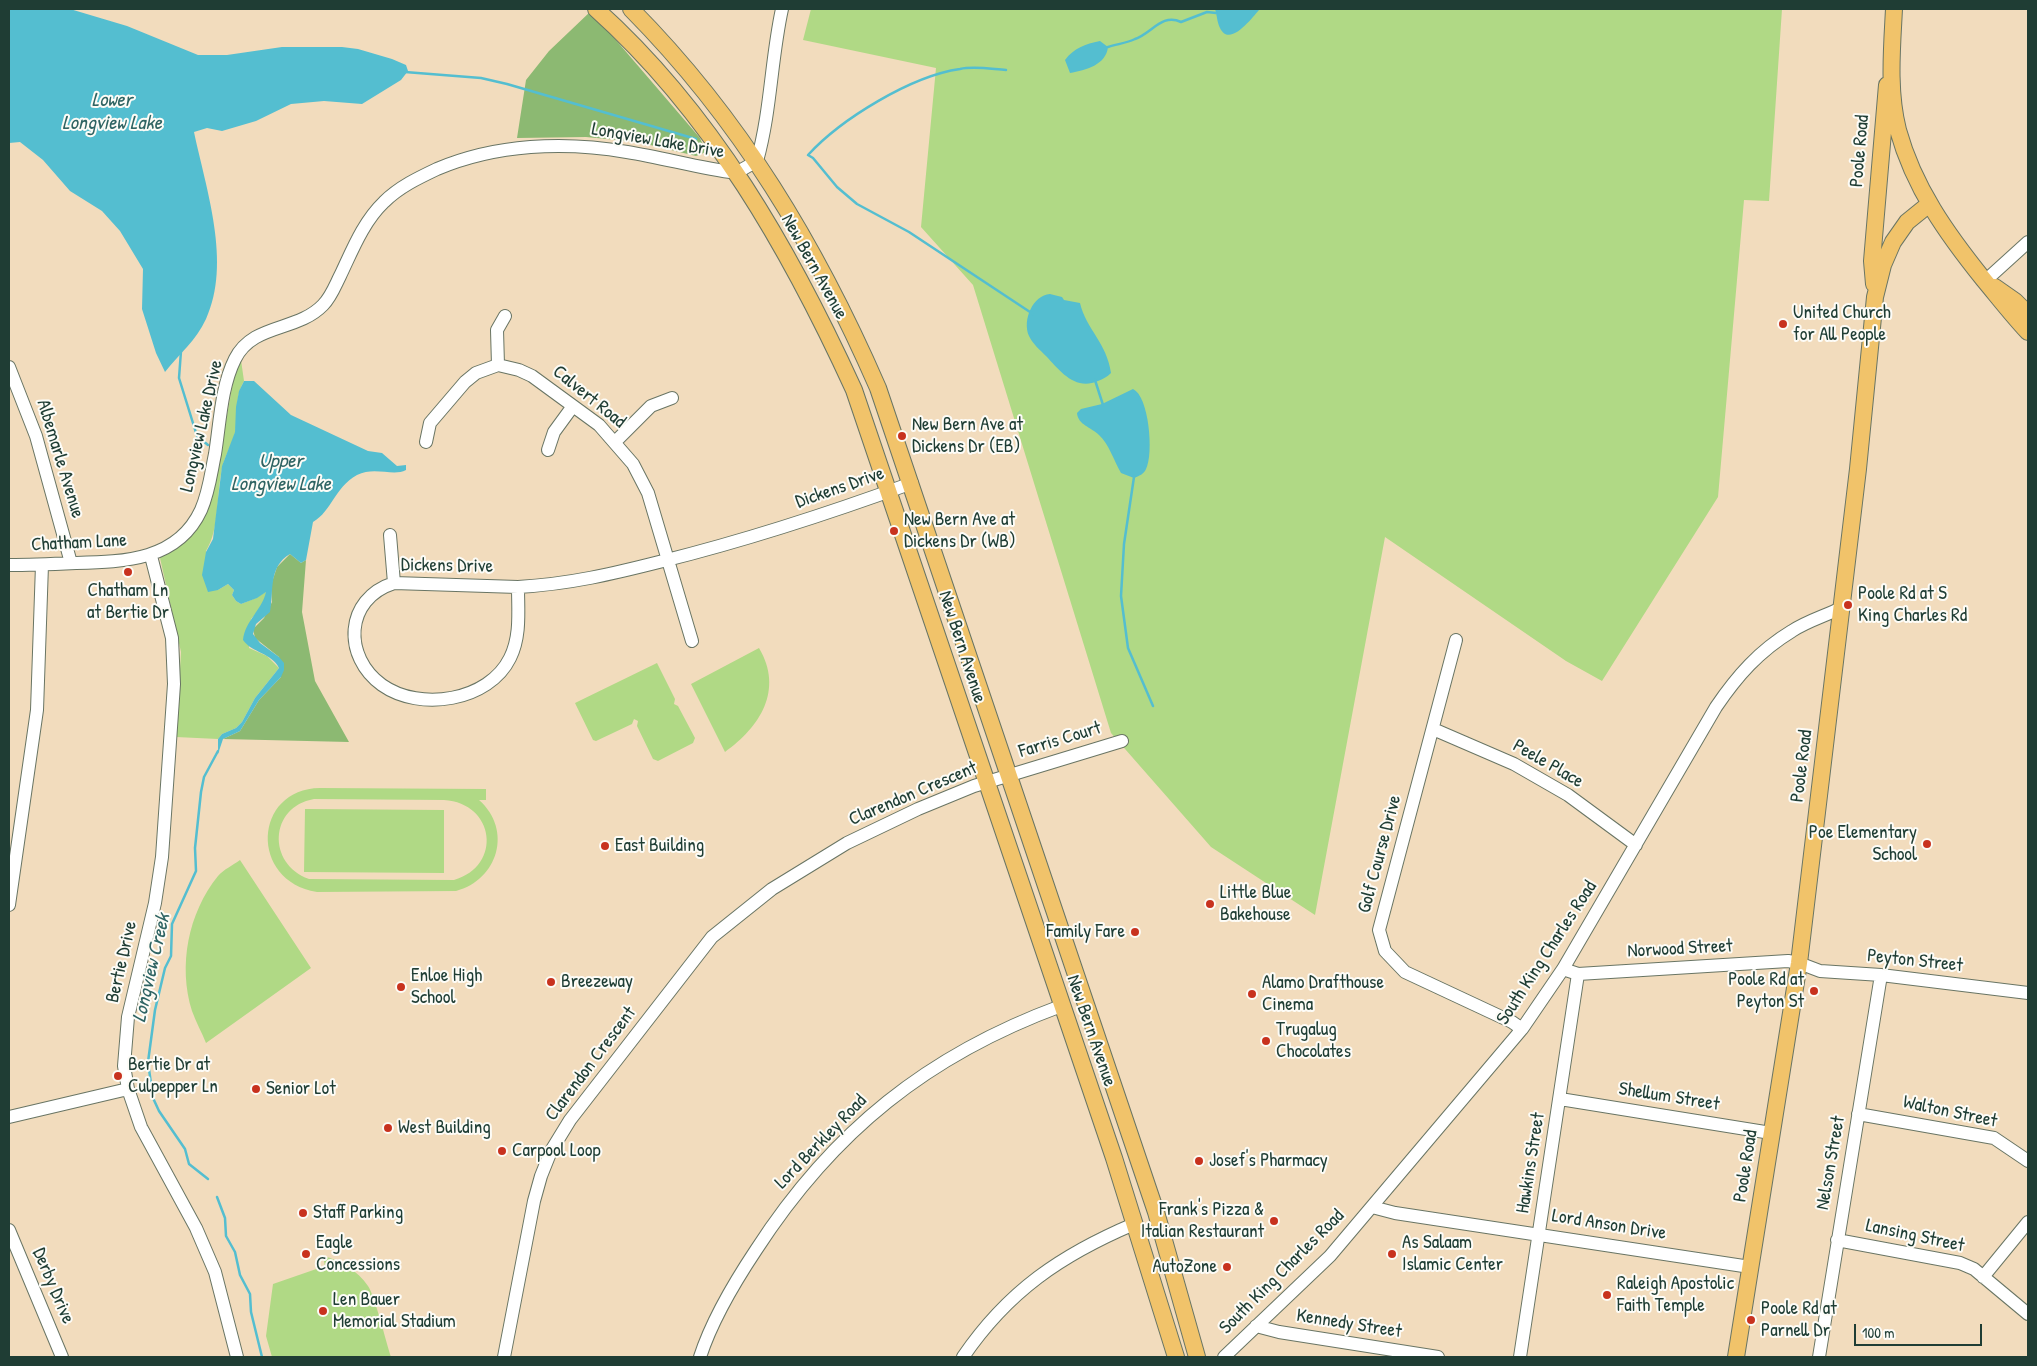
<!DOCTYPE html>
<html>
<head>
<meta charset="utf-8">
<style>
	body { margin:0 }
	#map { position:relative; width:2037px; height:1366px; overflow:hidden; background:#f2dcbd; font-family:"Patrick Hand",sans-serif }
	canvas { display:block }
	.frame { position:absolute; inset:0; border:10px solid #1f3d34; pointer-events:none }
	.scale { position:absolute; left:1854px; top:1324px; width:128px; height:22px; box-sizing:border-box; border:2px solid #1f3d34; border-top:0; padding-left:6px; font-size:15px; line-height:18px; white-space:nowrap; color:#1f3d34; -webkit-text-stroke:4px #fdfcf7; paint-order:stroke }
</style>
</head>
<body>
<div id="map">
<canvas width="2037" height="1366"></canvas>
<div class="frame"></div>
<div class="scale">100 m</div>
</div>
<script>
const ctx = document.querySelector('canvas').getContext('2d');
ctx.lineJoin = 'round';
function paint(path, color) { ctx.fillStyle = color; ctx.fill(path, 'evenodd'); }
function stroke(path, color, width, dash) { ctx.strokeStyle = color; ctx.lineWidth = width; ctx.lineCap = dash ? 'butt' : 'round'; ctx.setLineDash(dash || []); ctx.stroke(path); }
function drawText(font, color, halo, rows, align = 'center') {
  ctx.font = font + ' "Patrick Hand",sans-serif'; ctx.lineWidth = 4; ctx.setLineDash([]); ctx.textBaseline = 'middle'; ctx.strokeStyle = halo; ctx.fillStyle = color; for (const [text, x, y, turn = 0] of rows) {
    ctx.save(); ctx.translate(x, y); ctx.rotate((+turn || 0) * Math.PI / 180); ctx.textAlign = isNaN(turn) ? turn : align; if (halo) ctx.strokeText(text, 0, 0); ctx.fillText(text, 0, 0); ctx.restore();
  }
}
paint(new Path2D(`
	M811,9H1782L1769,201L1744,200L1718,497L1602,681L1566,661L1385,537L1315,915L1211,847L1111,733L973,285L921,227L936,68L803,40Z
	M241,360L244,381C233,400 240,414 235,433C232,445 224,457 222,469C216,496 220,528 206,551L218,590L228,584L234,590L232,595L236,601L241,604L256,598L267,591L262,607L251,619L249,648L267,656L279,668L255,698L242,722L236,728L222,734L218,739L176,737L181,652L160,558L201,522L212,499L233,382Z
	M759,648C784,690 760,727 725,752L691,684Z
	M657,663L675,699L674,704L678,706L695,738L693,743L658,761L653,759L637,726L638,721L634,719L632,724L596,741L593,740L575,703Z
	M320,788L486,789V800H479C513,830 498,880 456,891L317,892C249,881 253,789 320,788ZM314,799L444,800C495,803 503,866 454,880L309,879C267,864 269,807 314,799Z
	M305,809L444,810V873L304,872Z
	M240,860L311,968L206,1043C202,1033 196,1022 192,1011C178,966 188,913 218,876C223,870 233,865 240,860Z
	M323,1256C340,1260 358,1271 368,1286C375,1296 386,1342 391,1357H272L266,1336L273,1284L325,1266Z`), '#b0d985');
paint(new Path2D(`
	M591,11L700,138L706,152L696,156L638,142L586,137L517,138L526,80L549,51Z
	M290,554L301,563L306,560L302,612L315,681L349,742L223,739L240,731L259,700L281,677L279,657L255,638L253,629L264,618L272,602L271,585L277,567Z`), '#8cb972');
paint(new Path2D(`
	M9,9H70L127,26L198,55H227L282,47H342L358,49L392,59L406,65L408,71L401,80L362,104L324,101L291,104L256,121L222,131L207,128L194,132C206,189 232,263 206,319C196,341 179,354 165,372L156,353L142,309L143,269L120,231L102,211L70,191L43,160L20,142L9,143Z
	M1215,9H1260C1254,15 1230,49 1220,28C1217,22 1217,15 1215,9Z
	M1100,41L1108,47C1106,65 1086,70 1070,73L1065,60C1074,48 1085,44 1100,41Z
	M1050,294L1062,297L1064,300L1080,303C1086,329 1107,343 1111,373C1107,377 1103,379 1098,381C1075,391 1060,371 1046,356C1040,350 1032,343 1029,336C1022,320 1033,295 1050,294Z
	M244,381H254L291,415L368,451L382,453L397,466L406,465V470C393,477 375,466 357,475C334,488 332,511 313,522L306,560L301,563L290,554C268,567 274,591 270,612L256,624L253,634L260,643L279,657L284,663V670L281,677L259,700L240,731L223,739L218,754V739L222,734L236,728L242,722L255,698L279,668C272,653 252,653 243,640C245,621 262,610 266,592L257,598L241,604L236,601L232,595L234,590L228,584L218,590L208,592L202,575L206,552L213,539L222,466L235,432L236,407L239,391Z
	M1133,389C1149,396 1154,454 1146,469C1144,474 1139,476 1134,478L1121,473C1114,461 1109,444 1099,435C1091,427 1078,425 1077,413L1081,409L1102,404Z`), '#54bed0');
stroke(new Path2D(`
	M1108,47C1117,44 1127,43 1135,39C1152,33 1162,13 1181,22L1207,12L1216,13
	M1006,70C991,69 974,66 960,69C911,76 841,119 808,155L813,158L837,187L857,204L909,232L1033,314
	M405,72L481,78L507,84L696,139
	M181,351L179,378L197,436L208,445
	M1095,380L1103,405
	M1134,477L1124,544L1121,596L1128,648L1153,706
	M208,1179L189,1164L185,1149L159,1111L153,1098L148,1062L155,1010L165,968L171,956L172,924L196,871L195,848L201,792L204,777L218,751
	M217,1197L225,1218L226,1236L235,1252L240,1275L250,1294L251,1312L262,1357`), '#54bed0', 2.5);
const minor = new Path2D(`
	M1985,281L2028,242
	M498,365L497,330L505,316
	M9,367L36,436L71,563
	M616,441L651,406L672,398
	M426,442L430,423L465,382L476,373L498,365L519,370L532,376L599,425L633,464L648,493L692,641
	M548,450L554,432L573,406
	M390,535L394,583
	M151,556L172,638L174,684L162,857L155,903L128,1017L124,1066L128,1089L141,1127L196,1228L215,1272L237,1357
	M9,565C31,565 54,564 76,563C125,562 178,560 201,510C209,492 211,473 215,454C220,423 221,387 235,359C253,323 297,332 323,305C331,297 335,286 340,276C352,251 363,222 384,202C399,187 418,178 437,169C496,144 564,141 627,152C664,158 699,168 736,173L757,161C771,111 771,59 782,9
	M518,587L394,583C344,599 343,657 382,685C420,712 489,701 510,658C521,636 518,611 518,587C570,584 612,574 663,561C747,540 830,513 912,483
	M1456,640L1379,930L1385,951L1405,972L1512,1022L1522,1029
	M1433,729L1514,764L1568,795L1636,845
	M9,905L37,710L42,565
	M1563,969L1578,974L1788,961L1799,963L1820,971L1881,975L2028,993
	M1560,1099L1771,1133
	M1858,1114L1994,1138L2028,1161
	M9,1117L128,1089
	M1372,1207L1395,1213L1750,1267
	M9,1230L62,1357
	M1837,1240L1960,1263L1974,1269L2028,1314
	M1983,1277L2028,1222
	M1256,1326L1279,1332L1438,1357
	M504,1357L534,1201L541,1176L551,1151L570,1120L712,937L772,889L847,843L918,809L974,786L1122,741
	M700,1357C712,1320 734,1283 756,1250C833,1131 928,1055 1061,1006
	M963,1357C1008,1291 1061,1255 1134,1224
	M1224,1357L1330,1256L1522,1029L1563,969L1716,707C1737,676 1759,651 1792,631C1807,621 1825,616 1841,608
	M1520,1357L1578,974
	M1819,1357L1881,975`);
const major = new Path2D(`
	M596,9C712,113 790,250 854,390L1114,1158L1176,1357
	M631,9C741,120 816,246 878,388L1156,1212L1197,1357
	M1894,9C1892,48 1888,91 1898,130C1914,188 1947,234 1984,280C1999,298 2012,315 2028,332
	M1874,284L1872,261L1887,85
	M1995,287L2015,301L2028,314
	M1736,1357L1799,963L1858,469L1875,297L1883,265L1893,242L1907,222L1928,205`);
stroke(minor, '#697564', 14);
stroke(major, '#697564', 18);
stroke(minor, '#fff', 12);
stroke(major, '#f1c36a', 16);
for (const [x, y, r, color] of [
	[1783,324,5,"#c8321e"],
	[902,436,5,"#c8321e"],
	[894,531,5,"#c8321e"],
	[128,572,5,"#c8321e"],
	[1848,605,5,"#c8321e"],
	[1927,844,5,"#c8321e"],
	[605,846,5,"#c8321e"],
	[1210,904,5,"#c8321e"],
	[1135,932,5,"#c8321e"],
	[551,982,5,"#c8321e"],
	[401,987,5,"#c8321e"],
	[1814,991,5,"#c8321e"],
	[1252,994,5,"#c8321e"],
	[1266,1041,5,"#c8321e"],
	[118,1076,5,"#c8321e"],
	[256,1089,5,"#c8321e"],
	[388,1128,5,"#c8321e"],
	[502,1151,5,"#c8321e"],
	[1199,1161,5,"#c8321e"],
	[303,1213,5,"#c8321e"],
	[1274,1221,5,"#c8321e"],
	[306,1254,5,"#c8321e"],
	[1392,1254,5,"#c8321e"],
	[1227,1267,5,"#c8321e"],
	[1607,1295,5,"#c8321e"],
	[323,1311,5,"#c8321e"],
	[1751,1320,5,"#c8321e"]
]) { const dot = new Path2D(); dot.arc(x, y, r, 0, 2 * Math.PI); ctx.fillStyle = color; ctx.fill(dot); stroke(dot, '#fdfcf7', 2); }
drawText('19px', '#1f3d34', '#fdfcf7', [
	["Longview Lake Drive",658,141,10],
	["Poole Road",1860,151,-85],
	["New Bern Avenue",814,267,61],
	["Calvert Road",589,397,39],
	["Longview Lake Drive",202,426,-77],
	["Albemarle Avenue",60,459,73],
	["Dickens Drive",840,488,-19],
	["Chatham Lane",79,543,-3],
	["Dickens Drive",447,566,1],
	["New Bern Avenue",962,647,72],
	["Farris Court",1060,740,-17],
	["Peele Place",1548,764,30],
	["Poole Road",1802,766,-83],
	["Clarendon Crescent",913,794,-23],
	["Golf Course Drive",1380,854,-75],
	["Norwood Street",1680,949,-3],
	["South King Charles Road",1547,953,-57],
	["Peyton Street",1915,961,6],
	["Bertie Drive",122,962,-77],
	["New Bern Avenue",1091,1031,71],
	["Clarendon Crescent",591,1064,-53],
	["Shellum Street",1669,1097,9],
	["Walton Street",1950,1112,12],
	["Lord Berkley Road",821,1142,-46],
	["Hawkins Street",1531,1163,-81],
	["Nelson Street",1831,1163,-80],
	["Poole Road",1746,1166,-81],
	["Lord Anson Drive",1609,1225,9],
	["Lansing Street",1915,1236,12],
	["South King Charles Road",1282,1272,-45],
	["Derby Drive",53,1286,67],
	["Kennedy Street",1349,1324,9]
]);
drawText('19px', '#1f3d34', '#fdfcf7', [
	["United Church",1793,313],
	["for All People",1793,335],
	["New Bern Ave at",912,425],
	["Dickens Dr (EB)",912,447],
	["New Bern Ave at",904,520],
	["Dickens Dr (WB)",904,542],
	["Chatham Ln",128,591,"center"],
	["at Bertie Dr",128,613,"center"],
	["Poole Rd at S",1858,594],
	["King Charles Rd",1858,616],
	["Poe Elementary",1917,833,"right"],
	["School",1917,855,"right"],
	["East Building",615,846],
	["Little Blue",1220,893],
	["Bakehouse",1220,915],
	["Family Fare",1125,932,"right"],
	["Enloe High",411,976],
	["School",411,998],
	["Poole Rd at",1804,980,"right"],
	["Peyton St",1804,1002,"right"],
	["Breezeway",561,982],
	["Alamo Drafthouse",1262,983],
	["Cinema",1262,1005],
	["Trugalug",1276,1030],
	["Chocolates",1276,1052],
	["Bertie Dr at",128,1065],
	["Culpepper Ln",128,1087],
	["Senior Lot",266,1089],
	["West Building",398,1128],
	["Carpool Loop",512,1151],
	["Josef's Pharmacy",1209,1161],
	["Frank's Pizza &",1264,1210,"right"],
	["Italian Restaurant",1264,1232,"right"],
	["Staff Parking",313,1213],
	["Eagle",316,1243],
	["Concessions",316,1265],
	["As Salaam",1402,1243],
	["Islamic Center",1402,1265],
	["AutoZone",1217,1267,"right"],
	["Raleigh Apostolic",1617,1284],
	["Faith Temple",1617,1306],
	["Len Bauer",333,1300],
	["Memorial Stadium",333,1322],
	["Poole Rd at",1761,1309],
	["Parnell Dr",1761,1331]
], 'left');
drawText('italic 20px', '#2f6463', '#fdfcf7', [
	["Lower",112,101],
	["Longview Lake",112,124],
	["Upper",281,462],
	["Longview Lake",281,485],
	["Longview Creek",152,968,-77]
]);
</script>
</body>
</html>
